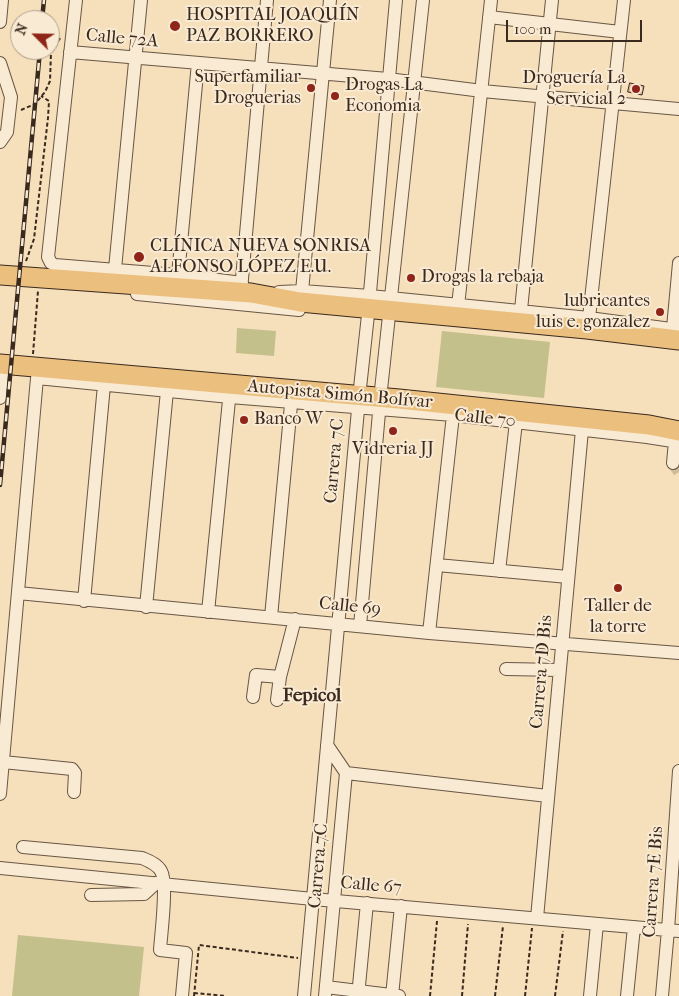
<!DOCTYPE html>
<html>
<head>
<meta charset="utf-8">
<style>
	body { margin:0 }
	#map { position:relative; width:679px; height:996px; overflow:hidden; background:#f6dfbb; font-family:"IM FELL French Canon",serif }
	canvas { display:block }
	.north { position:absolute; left:10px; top:10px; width:50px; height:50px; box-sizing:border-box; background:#f9ead3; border:1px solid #ad9d8b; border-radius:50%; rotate:293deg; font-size:14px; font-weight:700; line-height:20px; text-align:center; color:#3a291e }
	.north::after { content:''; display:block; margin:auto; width:18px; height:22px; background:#8f2418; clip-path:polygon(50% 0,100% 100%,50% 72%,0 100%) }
	.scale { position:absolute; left:506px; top:20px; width:136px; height:22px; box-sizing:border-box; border:2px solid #3a291e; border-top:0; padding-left:6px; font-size:15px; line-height:18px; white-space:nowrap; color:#3a291e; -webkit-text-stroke:4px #f9ead3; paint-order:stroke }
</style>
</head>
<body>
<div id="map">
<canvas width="679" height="996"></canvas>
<div class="north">N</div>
<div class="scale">100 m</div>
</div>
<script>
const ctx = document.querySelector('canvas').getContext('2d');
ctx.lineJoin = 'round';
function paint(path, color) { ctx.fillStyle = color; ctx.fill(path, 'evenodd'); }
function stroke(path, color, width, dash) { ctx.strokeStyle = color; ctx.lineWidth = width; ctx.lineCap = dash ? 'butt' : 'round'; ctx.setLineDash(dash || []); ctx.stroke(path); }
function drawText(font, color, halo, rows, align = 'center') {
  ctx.font = font + ' "IM FELL French Canon",serif'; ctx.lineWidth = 4; ctx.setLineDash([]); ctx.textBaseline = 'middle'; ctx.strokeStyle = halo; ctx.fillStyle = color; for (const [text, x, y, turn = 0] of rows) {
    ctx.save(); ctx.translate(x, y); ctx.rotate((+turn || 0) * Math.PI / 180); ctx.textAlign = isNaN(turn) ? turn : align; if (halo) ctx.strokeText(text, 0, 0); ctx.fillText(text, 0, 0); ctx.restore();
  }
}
paint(new Path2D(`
	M237,328L276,331L274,356L236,353Z
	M442,331L550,342L544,398L436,387Z
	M18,935L144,947L139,996H12Z`), '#c3c08b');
const building = new Path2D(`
	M630,83L644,86L642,95L628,92Z`);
paint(building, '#e4ab96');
stroke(building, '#3a291e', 1);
stroke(new Path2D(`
	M673,463L679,472`), '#d0bb9c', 12, [12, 6]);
const minor = new Path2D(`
	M76,0L48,257L51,263L55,265L178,275L242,283
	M489,17L620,32
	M0,22L2,0
	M70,52L388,79L482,91L679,109
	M0,63L11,97L7,132L0,142
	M115,269L141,0
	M178,275L198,63
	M241,290L267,0
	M302,291L330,0
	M279,292L302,291L370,296L589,318L679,330
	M137,294L299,310
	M458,306L491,0
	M521,310L552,0
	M589,318L624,0
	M673,328L679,263
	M222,395L230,397L453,415L647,437L679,442
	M0,398L3,364
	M673,463L675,441
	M437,565L568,577
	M499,571L516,422
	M18,593L429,633L679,653
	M84,601L104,385
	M146,607L167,391
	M208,612L230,390
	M271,617L292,394
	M360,626L381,390L423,0
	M429,633L453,415
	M506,669L559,670
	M253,697L256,675L280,677
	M277,700L280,677L295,619
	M3,762L72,769L75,773L74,792
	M346,773L548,796
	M0,794L37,378L230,397
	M23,847L142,858C149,861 157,864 161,871C168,883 161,934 160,950L186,953L182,996
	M0,868L313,899L679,931
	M91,895L144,894L156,883
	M537,918L582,430
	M326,987L399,996
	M304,996L360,388L368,315L396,0
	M325,996L346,773L327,745
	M358,996L367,903
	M392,996L401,906
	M590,996L597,924
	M627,996L634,927
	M662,996L668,930L679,771`);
const highway = new Path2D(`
	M0,275L251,293L300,302L587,329L679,340
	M0,364L399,399L649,425L679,431`);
stroke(minor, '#695645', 14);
stroke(highway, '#3a291e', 21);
stroke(new Path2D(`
	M21,110L35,104L45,92L50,81L51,52L61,37
	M26,261L34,239L48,118L49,101L41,96
	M33,354L38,291
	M194,993L226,996
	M194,996L199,945L298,958
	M430,996L437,921
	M462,996L468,924
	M495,996L503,926
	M525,996L532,928
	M555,996L563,931`), '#3a291e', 2, [4, 2.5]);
stroke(minor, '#f9ead3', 12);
stroke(highway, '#ebc07e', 19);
const rail = new Path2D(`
	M42,20L44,0
	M0,485L40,50`);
stroke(rail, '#3a291e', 4.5);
stroke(rail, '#f9ead3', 2.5, [8]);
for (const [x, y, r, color] of [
	[175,26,6,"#8f2418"],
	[311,88,5,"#8f2418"],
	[636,89,5,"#8f2418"],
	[335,96,5,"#8f2418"],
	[139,257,6,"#8f2418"],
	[411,278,5,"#8f2418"],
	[660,312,5,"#8f2418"],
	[244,420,5,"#8f2418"],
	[393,431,5,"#8f2418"],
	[618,588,5,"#8f2418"]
]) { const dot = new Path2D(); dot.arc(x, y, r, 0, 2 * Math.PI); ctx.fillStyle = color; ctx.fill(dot); stroke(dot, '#f9ead3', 2); }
drawText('18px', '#3a291e', '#f9ead3', [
	["HOSPITAL JOAQUÍN",186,16],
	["PAZ BORRERO",186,37],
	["Superfamiliar",301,78,"right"],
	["Droguerias",301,99,"right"],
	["Droguería La",626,79,"right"],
	["Servicial 2",626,100,"right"],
	["Drogas La",345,86],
	["Economia",345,107],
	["CLÍNICA NUEVA SONRISA",150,247],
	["ALFONSO LÓPEZ E.U.",150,268],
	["Drogas la rebaja",421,278],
	["lubricantes",650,302,"right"],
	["luis e. gonzalez",650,323,"right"],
	["Banco W",254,420],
	["Vidreria JJ",393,450,"center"],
	["Taller de",618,607,"center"],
	["la torre",618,628,"center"]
], 'left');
drawText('18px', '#3a291e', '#f9ead3', [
	["Calle 72A",122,39,5],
	["Autopista Simón Bolívar",340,395,5],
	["Calle 70",485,419,6],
	["Carrera 7C",335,461,-85],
	["Calle 69",350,607,6],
	["Carrera 7D Bis",542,672,-85],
	["Carrera 7C",319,866,-85],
	["Carrera 7E Bis",654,882,-86],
	["Calle 67",371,886,5]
]);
drawText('bold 19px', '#3a291e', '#f9ead3', [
	["Fepicol",312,696]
]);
</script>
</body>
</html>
